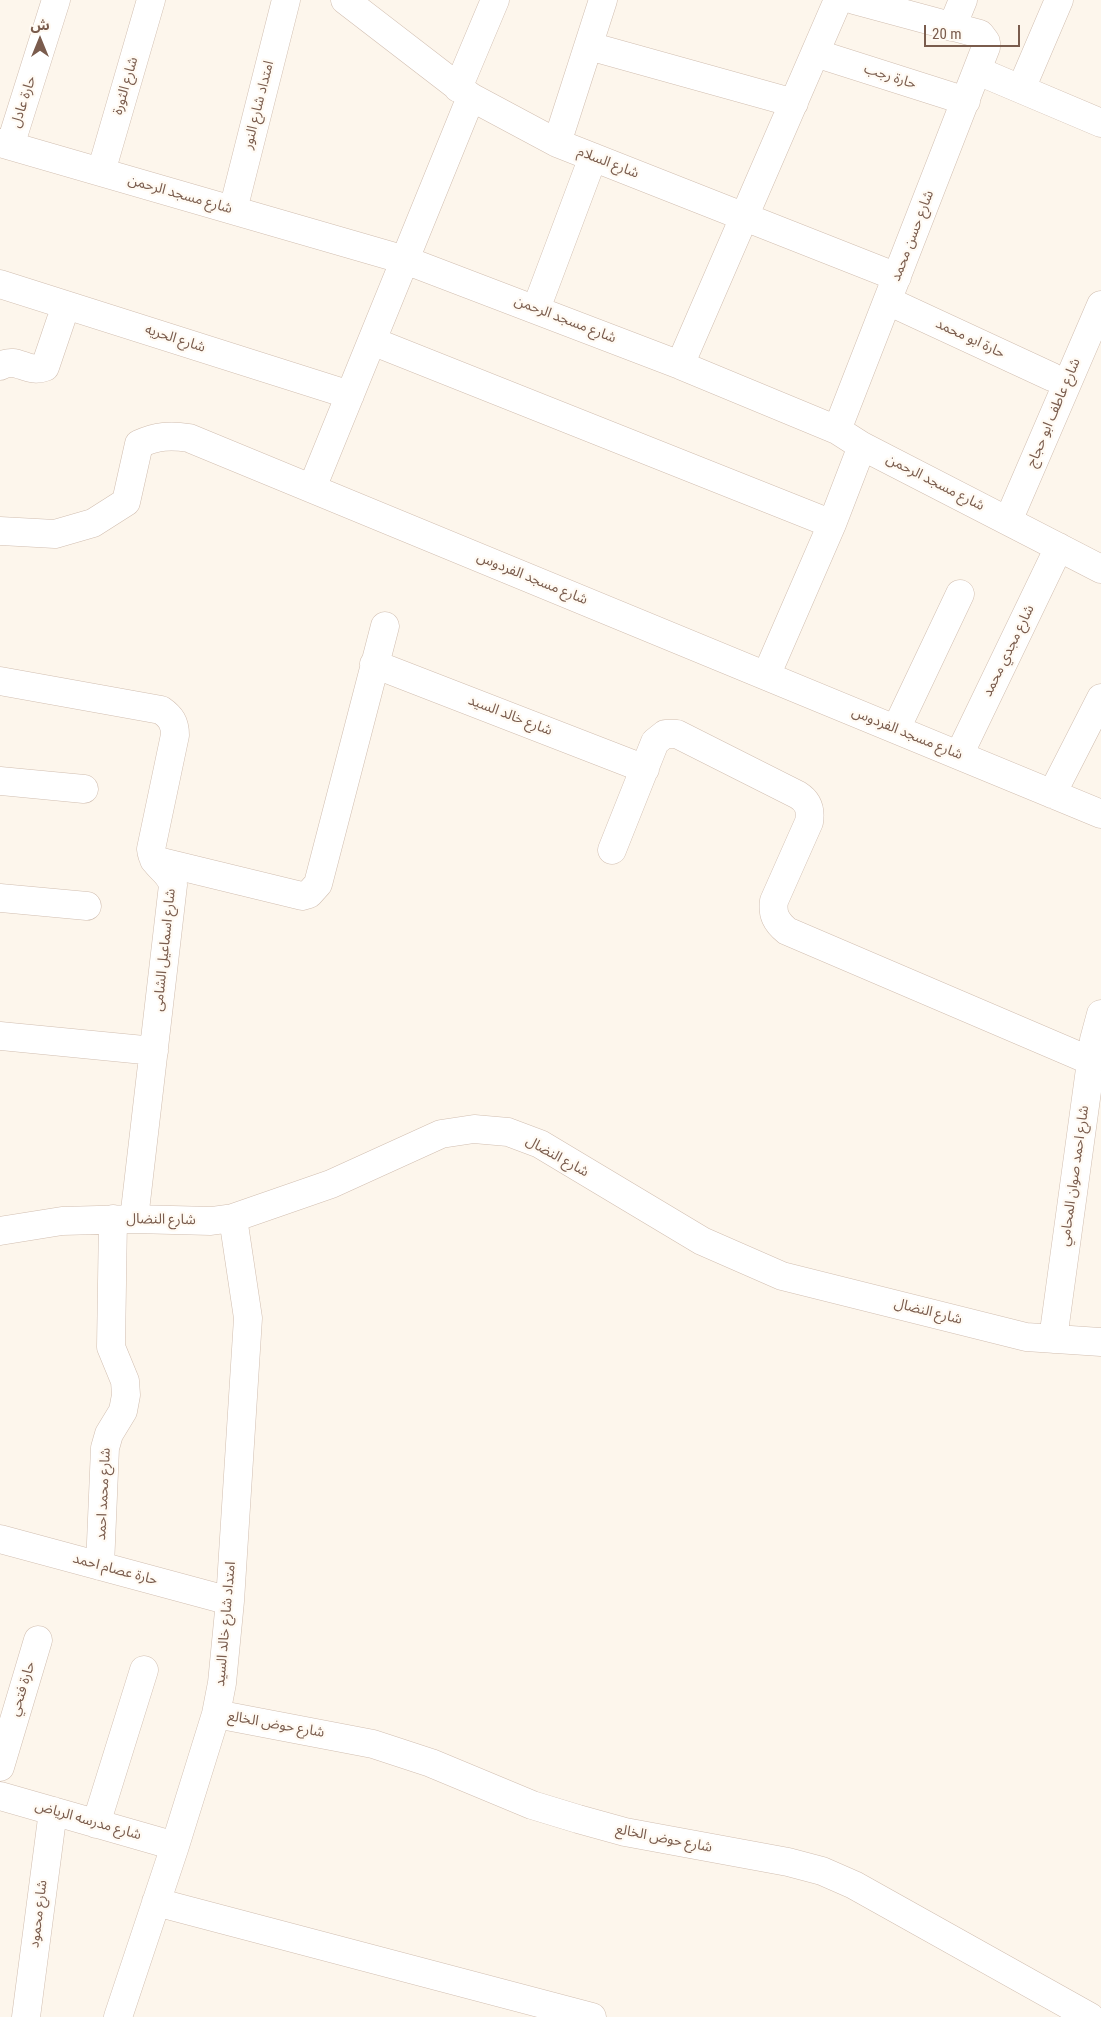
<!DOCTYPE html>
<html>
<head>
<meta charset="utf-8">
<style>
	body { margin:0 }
	#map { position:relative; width:1101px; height:2017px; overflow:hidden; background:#fdf6ec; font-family:"Roboto Condensed","Noto Sans Arabic",sans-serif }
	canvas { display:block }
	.north { position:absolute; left:15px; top:15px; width:50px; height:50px; -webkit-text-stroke:4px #fffaf3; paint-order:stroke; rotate:0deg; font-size:14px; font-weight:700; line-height:20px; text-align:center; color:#7a5c4d }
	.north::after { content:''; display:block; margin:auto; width:18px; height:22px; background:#7a5c4d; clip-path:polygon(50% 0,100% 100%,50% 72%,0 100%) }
	.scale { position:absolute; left:924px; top:25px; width:96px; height:22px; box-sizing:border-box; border:2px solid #7a5c4d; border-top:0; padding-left:6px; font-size:15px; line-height:18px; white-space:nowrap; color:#7a5c4d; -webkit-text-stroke:4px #fffaf3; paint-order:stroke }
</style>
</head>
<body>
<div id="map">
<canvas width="1101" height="2017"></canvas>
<div class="north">ش</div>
<div class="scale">20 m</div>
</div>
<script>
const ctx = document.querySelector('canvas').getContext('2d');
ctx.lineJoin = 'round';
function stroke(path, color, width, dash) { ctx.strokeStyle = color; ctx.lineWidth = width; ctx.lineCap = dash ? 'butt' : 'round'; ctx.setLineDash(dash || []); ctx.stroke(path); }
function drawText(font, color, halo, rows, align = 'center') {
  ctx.font = font + ' "Roboto Condensed","Noto Sans Arabic",sans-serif'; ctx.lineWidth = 4.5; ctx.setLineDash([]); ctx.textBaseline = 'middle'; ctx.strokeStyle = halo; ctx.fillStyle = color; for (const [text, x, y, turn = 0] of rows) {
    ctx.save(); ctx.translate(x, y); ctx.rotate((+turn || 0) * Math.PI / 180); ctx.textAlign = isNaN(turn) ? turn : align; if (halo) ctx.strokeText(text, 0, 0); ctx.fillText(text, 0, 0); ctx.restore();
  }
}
const minor = new Path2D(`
	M345,0L471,97L557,143L897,277
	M952,27L963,0
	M589,46L794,103
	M815,53L966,101
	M978,71L1101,123
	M458,88L495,0
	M1021,89L1059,0
	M0,143L405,260L680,365L837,430L862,446L1101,569
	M557,143L603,0
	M10,146L56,0
	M101,172L151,0
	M233,210L286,0
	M0,284L350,395
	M888,301L1052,377
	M536,309L593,157
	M372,341L832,524
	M680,365L838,0
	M0,366C18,356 26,374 45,367L66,305
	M837,430L986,47V42L980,34L854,0
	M312,488L471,97
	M1008,521L1101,305
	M0,531L55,534L93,523L126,502L139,444C157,436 170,435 189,438L1101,814
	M374,664L645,769
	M766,676L832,524L862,446
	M0,681L161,710C171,717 175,723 175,735L151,849C153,868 168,868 173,885L134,1219
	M896,729L960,594
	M959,755L1059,547
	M0,781L84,789
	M1052,794L1101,698
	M612,850L655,742L665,734H677L798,795C809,802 811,810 809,822L774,901C772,914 776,922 787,931L1091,1061
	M154,860L302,896L309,894L318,884L385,626
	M0,898L87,906
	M0,1036L154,1051
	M0,1231L62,1221L134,1219L211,1221L233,1218L331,1184L441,1134L474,1129L508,1132L540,1144L702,1241L782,1276L1026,1337L1101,1342
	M1053,1339L1094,1040L1101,1014
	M0,1539L230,1601
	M100,1566L105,1448L109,1434L123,1411L126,1395L125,1381L111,1347L113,1219
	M216,1714L373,1744L431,1763L532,1805L578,1819L625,1832L788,1862L822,1871L854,1885L1090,2017
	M0,1767L38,1640
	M0,1796L175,1846
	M96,1824L144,1670
	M156,1902L592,2017
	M26,2017L53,1811
	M118,2017L175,1846L216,1714L222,1683L230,1601L248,1318L233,1218`);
stroke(minor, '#d1beb0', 29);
stroke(minor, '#fff', 28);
drawText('14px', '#7a5c4d', '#fffaf3', [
	["حارة رجب",890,77,18],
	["شارع الثورة",126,86,-74],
	["حارة عادل",24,102,-72],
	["امتداد شارع النور",259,105,-76],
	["شارع السلام",608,163,21],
	["شارع مسجد الرحمن",180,195,16],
	["شارع حسن محمد",913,236,-69],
	["شارع مسجد الرحمن",565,320,21],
	["شارع الحريه",175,339,18],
	["حارة ابو محمد",970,339,25],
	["شارع عاطف ابو حجاج",1054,413,-67],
	["شارع مسجد الرحمن",935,483,27],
	["شارع مسجد الفردوس",532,579,22],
	["شارع مجدي محمد",1009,651,-64],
	["شارع خالد السيد",510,716,21],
	["شارع مسجد الفردوس",907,734,22],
	["شارع اسماعيل الشامى",165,950,-84],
	["شارع النضال",557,1157,29],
	["شارع احمد صوان المحامي",1075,1176,-82],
	["شارع النضال",161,1220,1],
	["شارع النضال",928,1312,14],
	["شارع محمد احمد",104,1494,-87],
	["حارة عصام احمد",115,1570,15],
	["امتداد شارع خالد السيد",226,1624,-85],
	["حارة فتحي",23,1689,-73],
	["شارع حوض الخالع",276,1725,10],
	["شارع مدرسه الرياض",88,1821,16],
	["شارع حوض الخالع",664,1839,11],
	["شارع محمود",39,1914,-83]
]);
</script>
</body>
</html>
